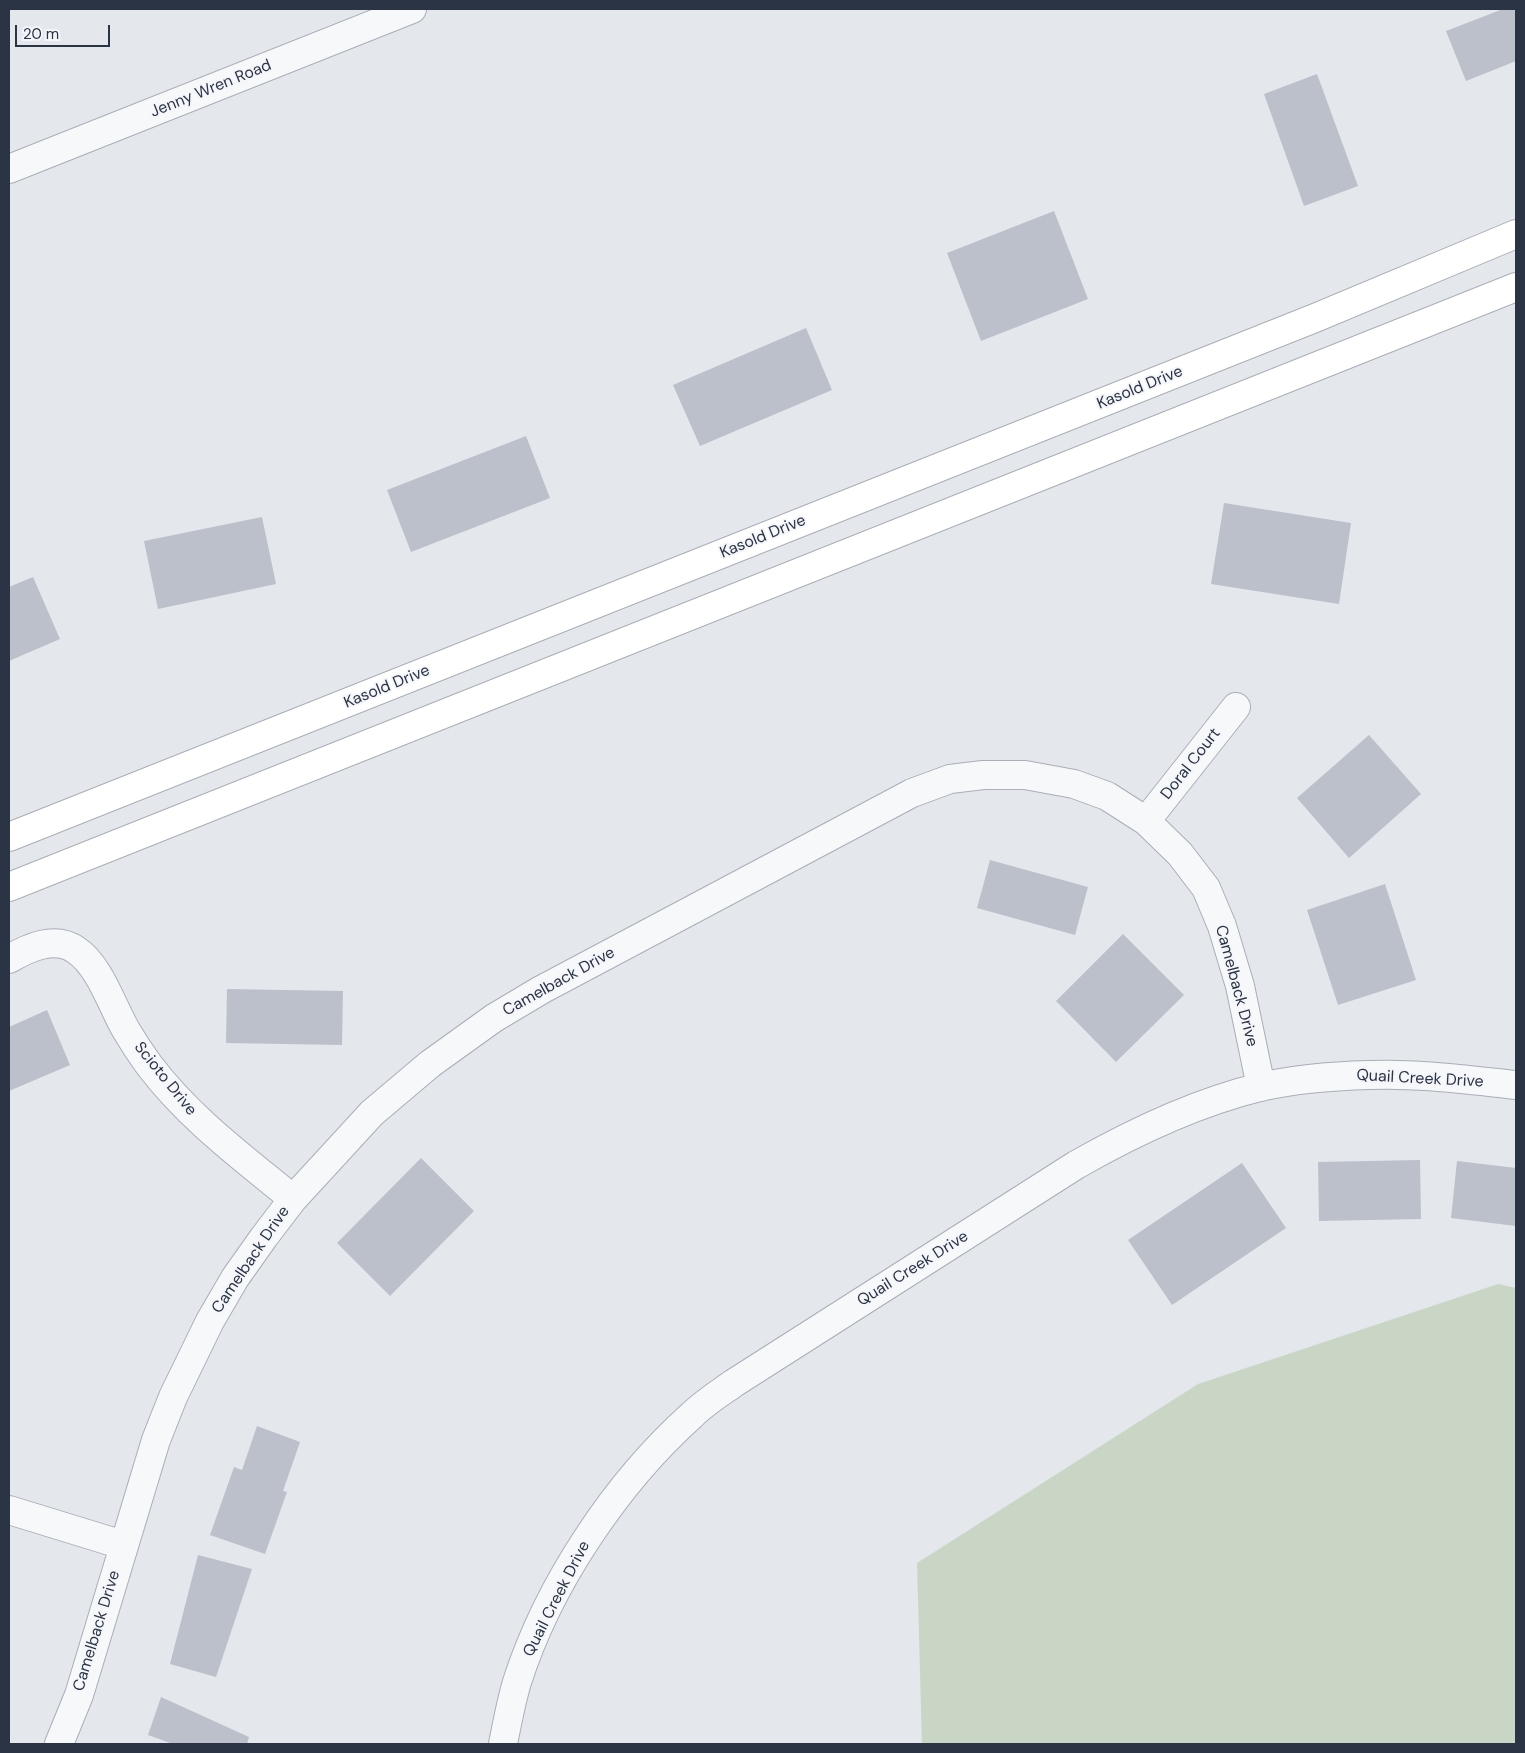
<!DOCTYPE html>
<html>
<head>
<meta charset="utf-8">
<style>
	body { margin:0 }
	#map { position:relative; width:1525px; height:1753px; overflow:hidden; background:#e4e7ec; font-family:"DM Sans",sans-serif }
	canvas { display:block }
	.frame { position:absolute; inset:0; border:10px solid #2b3445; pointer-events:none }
	.scale { position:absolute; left:15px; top:25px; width:95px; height:22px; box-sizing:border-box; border:2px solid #2b3445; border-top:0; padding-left:6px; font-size:15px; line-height:18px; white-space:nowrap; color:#2b3445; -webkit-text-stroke:4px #f4f6f9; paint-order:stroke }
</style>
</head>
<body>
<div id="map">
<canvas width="1525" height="1753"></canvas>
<div class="frame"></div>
<div class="scale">20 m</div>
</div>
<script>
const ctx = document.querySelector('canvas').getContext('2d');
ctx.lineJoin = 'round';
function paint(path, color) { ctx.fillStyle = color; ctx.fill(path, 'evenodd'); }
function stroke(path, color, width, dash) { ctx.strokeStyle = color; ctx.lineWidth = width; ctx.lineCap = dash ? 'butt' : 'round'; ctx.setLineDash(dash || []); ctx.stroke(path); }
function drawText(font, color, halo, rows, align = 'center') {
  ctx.font = font + ' "DM Sans",sans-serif'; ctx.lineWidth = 4; ctx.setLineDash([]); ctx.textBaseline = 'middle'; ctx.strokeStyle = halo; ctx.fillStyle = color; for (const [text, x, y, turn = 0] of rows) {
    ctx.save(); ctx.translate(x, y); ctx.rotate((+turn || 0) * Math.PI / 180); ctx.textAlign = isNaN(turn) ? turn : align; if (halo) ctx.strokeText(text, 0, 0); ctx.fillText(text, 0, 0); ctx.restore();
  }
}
paint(new Path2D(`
	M1498,1284L1516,1288V1744H922L917,1563L1198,1384Z`), '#c9d6c5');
paint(new Path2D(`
	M1503,9H1516V61L1466,81L1446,31Z
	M1317,74L1358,186L1304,206L1264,94Z
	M1054,211L1088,299L981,341L947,253Z
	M806,328L832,390L700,446L673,385Z
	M526,436L550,498L411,552L387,490Z
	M1224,503L1351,523L1339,604L1211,584Z
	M262,517L276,584L158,609L144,541Z
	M33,577L60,639L9,661V587Z
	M1369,735L1421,794L1349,858L1297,798Z
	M990,860L1088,887L1075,935L977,908Z
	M1385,884L1416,980L1338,1005L1307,910Z
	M1123,934L1184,995L1116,1062L1056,1001Z
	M227,989L343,991L342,1045L226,1043Z
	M47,1010L70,1065L9,1091V1027Z
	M421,1158L474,1211L390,1296L337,1243Z
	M1420,1160L1421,1219L1319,1221L1318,1162Z
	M1457,1161L1516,1168V1226L1451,1218Z
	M1242,1163L1286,1228L1172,1305L1128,1240Z
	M257,1426L300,1442L283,1491L287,1492L265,1554L210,1535L234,1467L242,1470Z
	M198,1555L252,1569L216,1677L170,1664Z
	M161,1697L249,1737L247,1744H173L148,1735Z`), '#bbc0ca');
const street = new Path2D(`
	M9,169L412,9
	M1146,821L1236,707
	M9,959C28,948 55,935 76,950C100,966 112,1006 126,1030C133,1042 141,1054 149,1065C189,1118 242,1157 293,1199
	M9,1510L123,1545
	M59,1744L79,1695L156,1440L173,1397L210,1321L235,1278L264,1237L293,1199L372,1113L430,1064L494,1018L541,990L912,793L950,779L983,775H1025L1074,784L1107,796L1146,821L1180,854L1206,888L1222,926L1240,986L1261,1087
	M503,1744C507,1724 511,1702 517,1682C548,1585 616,1483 692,1415C704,1403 720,1393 734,1383L1076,1165C1134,1132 1195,1103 1260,1087C1295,1079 1333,1076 1369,1075C1418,1073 1468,1080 1516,1085`);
const secondary = new Path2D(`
	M9,837L1315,318L1516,234
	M9,887L1516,287`);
stroke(street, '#a9aeb7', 30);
stroke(secondary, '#a9aeb7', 30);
stroke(street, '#f7f8fa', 28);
stroke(secondary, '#fff', 28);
drawText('16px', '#2b3445', '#f4f6f9', [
	["Jenny Wren Road",211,89,-22],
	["Kasold Drive",1140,388,-22],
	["Kasold Drive",763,537,-22],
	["Kasold Drive",387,687,-22],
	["Doral Court",1191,764,-52],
	["Camelback Drive",559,982,-29],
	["Camelback Drive",1236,986,75],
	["Scioto Drive",165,1079,51],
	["Quail Creek Drive",1420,1079,3],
	["Camelback Drive",251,1260,-56],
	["Quail Creek Drive",913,1269,-32],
	["Quail Creek Drive",557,1599,-63],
	["Camelback Drive",97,1631,-73]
]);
</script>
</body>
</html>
